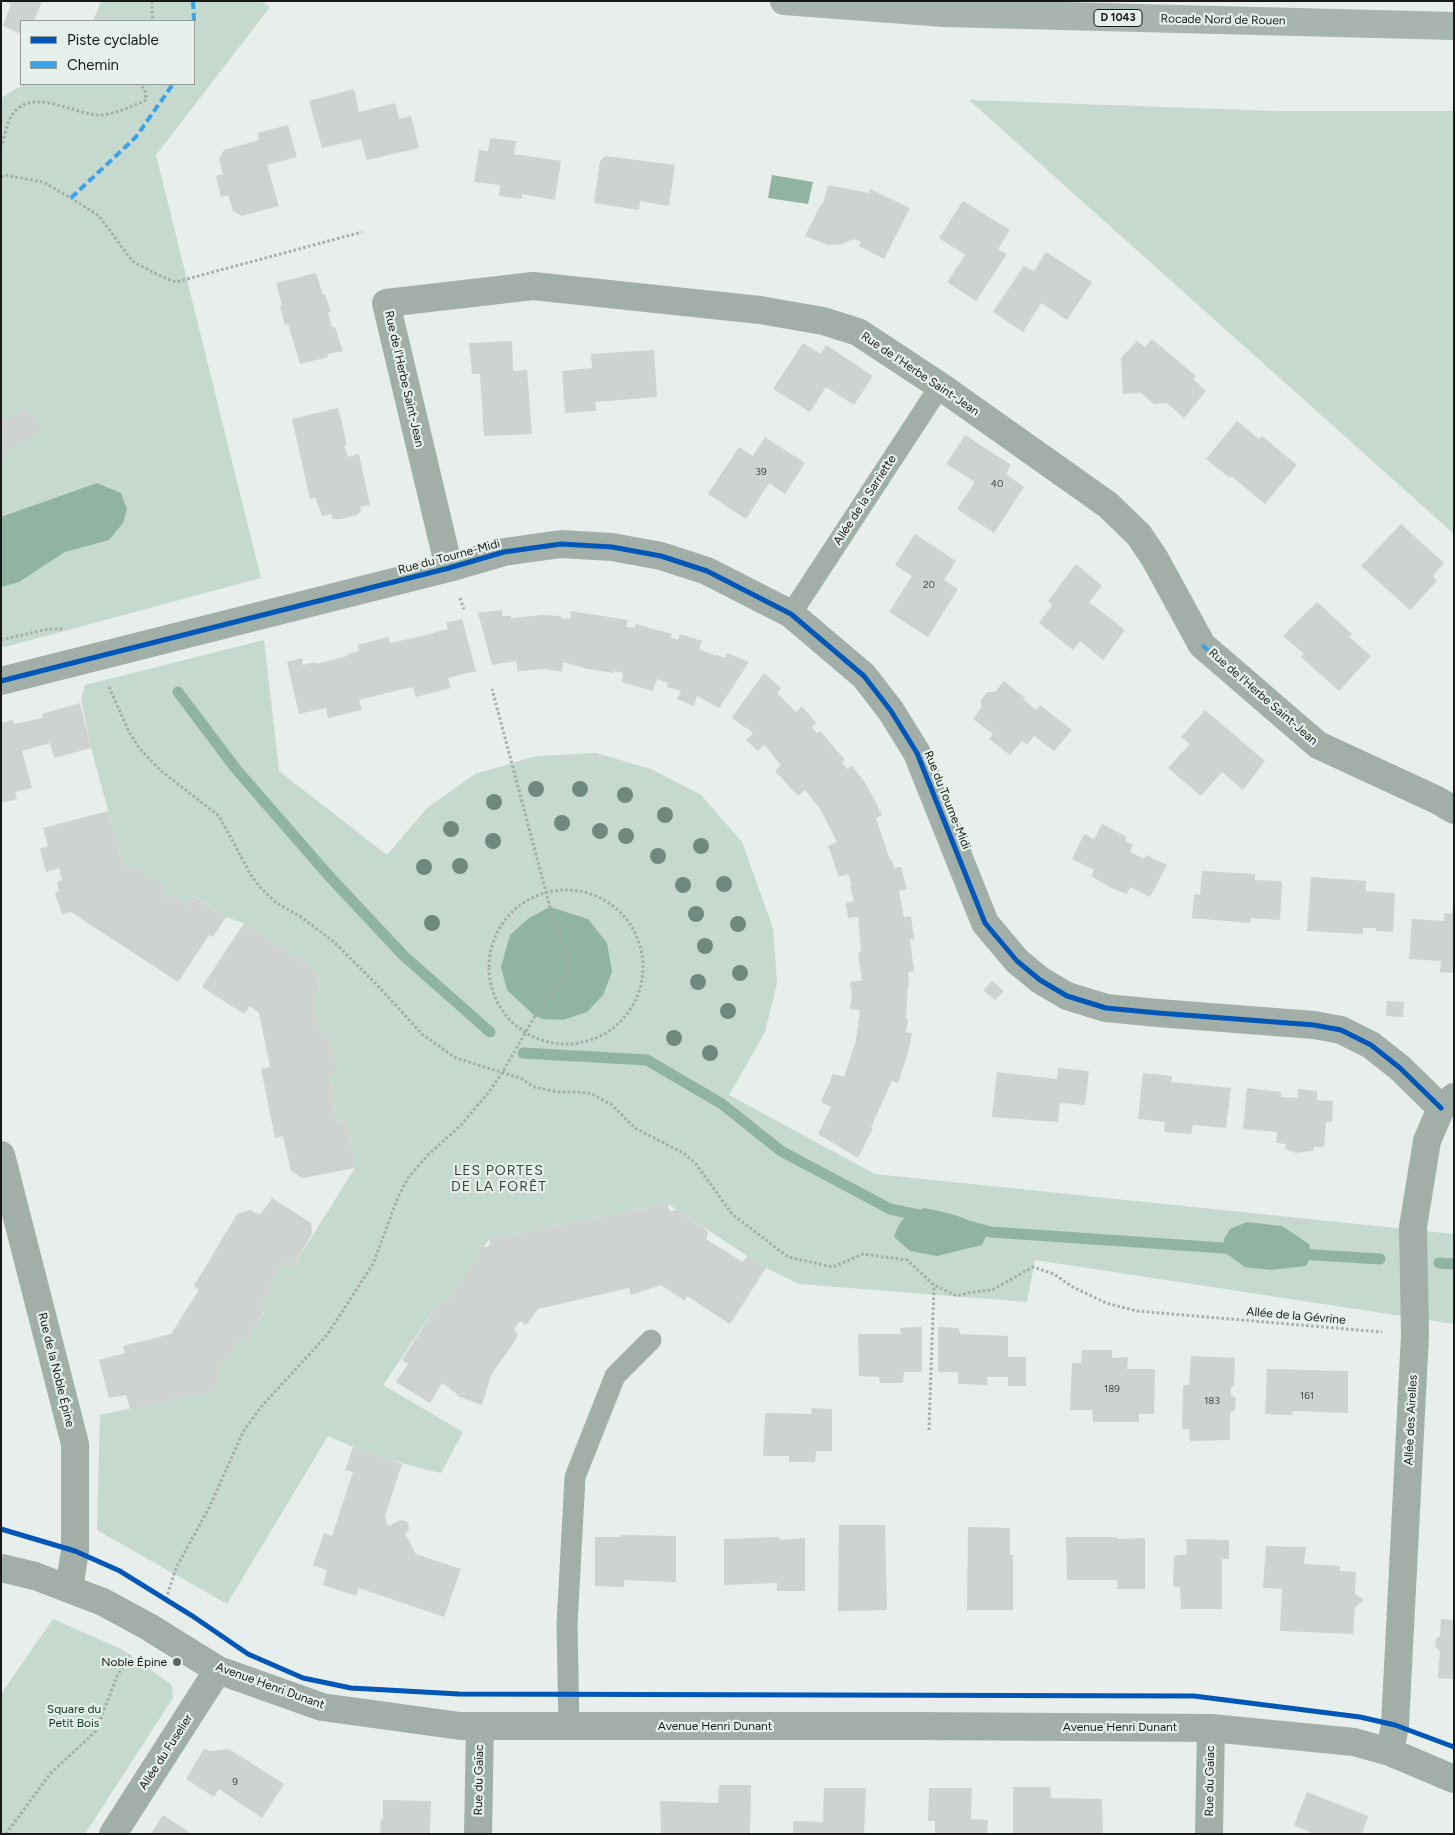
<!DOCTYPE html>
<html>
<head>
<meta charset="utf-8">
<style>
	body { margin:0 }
	#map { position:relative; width:1455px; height:1835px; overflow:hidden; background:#e8eeeb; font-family:Figtree,sans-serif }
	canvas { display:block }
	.frame { position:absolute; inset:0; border:2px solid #161917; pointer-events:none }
	.legend { position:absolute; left:20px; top:20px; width:175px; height:65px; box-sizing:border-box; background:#e6f0ea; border:1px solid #939a96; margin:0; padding:6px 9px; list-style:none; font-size:15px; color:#161917 }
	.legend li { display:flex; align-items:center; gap:10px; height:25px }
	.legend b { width:25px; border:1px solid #939a96 }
</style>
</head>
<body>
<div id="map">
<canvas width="1455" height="1835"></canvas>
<div class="frame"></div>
<ul class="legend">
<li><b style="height:6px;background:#0057b8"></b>Piste cyclable</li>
<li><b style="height:6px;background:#3da2ea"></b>Chemin</li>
</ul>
</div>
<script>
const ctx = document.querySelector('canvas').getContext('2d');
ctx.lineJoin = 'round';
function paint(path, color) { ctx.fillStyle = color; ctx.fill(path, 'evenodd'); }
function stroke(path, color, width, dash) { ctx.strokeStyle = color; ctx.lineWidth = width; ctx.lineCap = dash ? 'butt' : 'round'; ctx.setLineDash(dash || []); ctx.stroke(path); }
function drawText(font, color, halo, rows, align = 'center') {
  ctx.font = font + ' Figtree,sans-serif'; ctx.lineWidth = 4.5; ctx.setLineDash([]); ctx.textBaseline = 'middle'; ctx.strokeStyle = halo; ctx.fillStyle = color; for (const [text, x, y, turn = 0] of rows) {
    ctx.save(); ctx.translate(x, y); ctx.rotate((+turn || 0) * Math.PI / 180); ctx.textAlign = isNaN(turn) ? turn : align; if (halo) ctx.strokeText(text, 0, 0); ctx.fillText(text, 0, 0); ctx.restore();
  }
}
paint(new Path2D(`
	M101,1H261L270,7L156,155L261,578L1,648V98L24,84H194V21H93Z
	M969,100L1276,111H1454V534Z
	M264,640L279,771L387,855L427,808L475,774L536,756L596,753L651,769L701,795L742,842L773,928L777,983L765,1032L729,1095L875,1174L1454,1234V1324L1035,1260L1027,1302L799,1284L766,1268L668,1204L489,1239L447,1302L438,1304L383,1385L463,1432L441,1473C401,1464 364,1453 328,1436L227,1604L97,1530L100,1415L212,1391L220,1378L218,1373L240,1338L245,1343L265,1310L260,1306L273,1286L269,1284L283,1263L292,1268L355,1168L347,1120L337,1122L332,1101L334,1099L329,1075L338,1073L329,1035L322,1037L313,997L320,988L316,970L244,923L226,917L194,896L187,905L169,893L166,898L162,895L165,887L138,873L122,862L91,748L81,699L85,685Z
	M53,1619L121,1649L172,1685L173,1698L85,1834H1V1694Z`), '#c5d9ce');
paint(new Path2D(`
	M772,175L813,182L808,204L768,198Z
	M97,483L121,493L127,509L123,523L109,540L65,552L19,582L1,587V517Z
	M550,907L588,919L607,943L612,972L603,995L587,1012L563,1020L543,1019L535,1016L507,990L501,967L510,935L529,918Z
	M925,1208C945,1213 975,1216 986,1236L982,1245L937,1256L910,1251L894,1237C901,1217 907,1214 925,1208Z
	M1247,1222L1282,1226L1309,1244L1312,1255L1306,1266L1270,1270L1245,1267L1227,1254L1223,1248L1224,1239L1230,1229Z`), '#91b4a2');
stroke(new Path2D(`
	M178,692L236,769L329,876L404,956L490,1032
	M523,1053L647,1060L722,1104L781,1151L890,1209L923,1216
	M968,1226L991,1232L1238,1249
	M1299,1254L1380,1259
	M1439,1263L1454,1264`), '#91b4a2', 11);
paint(new Path2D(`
	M3,1H42L34,21H21V34L3,26L11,4Z
	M354,89L359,112L395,103L399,119L411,116L419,148L367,160L361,139L322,148L309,101Z
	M288,125L297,157L267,165L279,206L242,216L233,211L228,195L221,197L216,176L223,174L219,159L224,150L259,140L257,133Z
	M490,138L516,141L514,154L561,161L555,200L522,194V199L499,196L500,185L474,182L479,150L488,151Z
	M606,156L675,165L669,206L640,201L639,210L594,203L600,161Z
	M828,185L869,193L870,189L910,208L884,259L859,246L861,242L854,239L842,244L828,245L805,236L821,204H823Z
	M963,201L1010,230L998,249L1007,254L976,301L947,282L965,255L939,238Z
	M1046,252L1092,282L1067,320L1041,303L1023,332L993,312L1024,266L1034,271Z
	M316,273L323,295L325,294L331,312L328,313L332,327H335L343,351L327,354L328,357L300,364L288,324L285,325L280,306L282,305L276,283Z
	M1152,339L1196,376L1193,379L1206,391L1184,418L1167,403L1154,404L1141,393L1123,394L1121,358L1137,341L1145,347Z
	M512,341L513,371L527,370L532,434L484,436L480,374H472L469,343Z
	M803,343L821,354L826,345L873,376L854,405L826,387L810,412L773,389Z
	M654,350L657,397L595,402L596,411L565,413L562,371L592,368L591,354Z
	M27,407L41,430L2,453L1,422Z
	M338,408L347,445L344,446L348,457L359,454L370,505L360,507L361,511L357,515L340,519H332V514L322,516L315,497L310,499L292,419Z
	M1237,421L1259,439L1262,436L1297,465L1265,504L1231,476L1230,478L1206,459Z
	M965,435L1011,465L1006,474L1024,487L994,533L957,509L975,482L946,464Z
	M765,437L805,463L785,494L769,483L746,519L708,494L739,447L753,456Z
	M1401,524L1444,563L1433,576L1437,581L1410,610L1361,566Z
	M915,534L956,561L944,580L958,589L928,637L889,612L912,576L895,565Z
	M1076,564L1102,586L1089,602L1125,630L1103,660L1080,641L1073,650L1039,623L1052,605L1048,601Z
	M1317,602L1352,634L1349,637L1371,656L1339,691L1301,657L1304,654L1283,636Z
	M502,610V616H511V618L542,615L561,616V618L570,619L571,611L628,620L626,627L635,628L636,624L672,634L670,637L678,640L680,634L702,641L699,649L716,656L717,655L725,658L727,653L749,662L719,708L697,696L694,706L677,699L681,691L667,687L668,683L657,679L653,691L622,682L623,673L614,671V673L588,669L563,662L562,672L546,669L518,671L516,661L492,665L478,613Z
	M462,619L476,671L448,678L451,688L416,697L413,687L386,693L359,700L362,710L328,718L326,708L299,714L287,662L302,658L303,665L315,662L316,664L347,656V654L359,651L358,645L388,637L390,643L435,633V632L448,629L446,623Z
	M764,673L781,688L777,693L796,712L802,706L816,723L812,727L817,733L820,731L845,760L842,762L847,769L852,766L866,784L882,815L876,818L890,860H892L894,868L901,867L907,889L899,891L904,917L911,916L914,939H910L914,971L908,972L909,985H908L906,1018L908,1019L906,1032L912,1033L908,1053L898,1083L892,1081L871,1127L873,1128L858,1158L818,1134L831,1107L821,1102L833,1074L844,1077L856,1040L860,1010L850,1009L852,994L850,982L862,980L858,953L861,952L858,917L848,918L846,903L854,901L850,886H852L848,874L839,877L828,846L837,842L821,810L805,790L798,796L775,771L781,765L764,745L758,751L746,740L753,733L746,727L745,728L732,717Z
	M1004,681L1025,698L1023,699L1036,710L1040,705L1072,730L1054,751L1034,736L1027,745L1022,741L1010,755L989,739L993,734L973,719L981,708V700L987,692H995Z
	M80,703L91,748L54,758L50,743L22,751L32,788L15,792L17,799L1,803V723L13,720L14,724L43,718L42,714Z
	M1205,710L1265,761L1243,790L1222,772L1201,796L1168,768L1190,744L1181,737Z
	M108,811L122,862L138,873L139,870L165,887L162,895L166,898L169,893L187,905L193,896L226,917L213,937L209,935L178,982L71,912L62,914L55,893L59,891L57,882L62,880L59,868L46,872L40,849L48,846L43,828Z
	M1102,824L1127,837L1125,841L1133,845L1130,852L1144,859L1146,855L1167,865L1150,897L1130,887L1127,894L1111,888L1091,876L1094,870L1072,859L1084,834L1094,839Z
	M1202,871L1255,874V880L1282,881L1280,920L1251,918L1250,923L1192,918L1194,894L1200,895Z
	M1311,877L1366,881V891L1395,893L1393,932L1376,931V928H1363V934L1307,931Z
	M1452,909H1454V973L1440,972L1441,961L1409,959L1412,919L1444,921V913L1452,914Z
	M244,923L316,970L320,988L313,997L322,1037L329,1035L338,1073L329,1075L334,1099L332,1101L337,1122L347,1120L355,1168L303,1178L291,1171L283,1136L275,1138L261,1069L270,1067L259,1013L250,1006L244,1014L202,987Z
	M992,981L1004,991L995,1000L983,990Z
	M1387,1001L1404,1002L1403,1017L1386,1016Z
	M1058,1068L1089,1071L1085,1105L1060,1103L1058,1122L992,1117L997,1072L1057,1079Z
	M1143,1073L1172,1076L1171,1082L1231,1088L1226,1128L1193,1125L1191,1134L1164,1132L1165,1122L1138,1119Z
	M1247,1088L1281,1092V1097L1298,1098V1089L1317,1091V1100L1333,1101L1332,1122H1326L1324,1147H1314L1313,1151L1296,1153L1285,1149L1286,1144L1276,1143L1277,1132L1243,1129Z
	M272,1198L311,1223L312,1234L292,1268L283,1263L269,1284L274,1285L260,1306L265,1309L245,1343L240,1338L218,1373L220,1378L212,1391L130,1409L126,1395L109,1398L99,1360L125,1353L123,1346L171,1334L199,1290L194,1286L237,1214L250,1210L260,1215Z
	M668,1204L669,1211L677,1210L704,1228L708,1233L706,1239L743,1262L747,1256L766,1268L730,1324L687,1296L685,1301L661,1285L631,1295L629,1288L538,1309L526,1325L520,1321L514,1329L517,1333V1338L492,1373L482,1405L457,1396V1394L442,1383L430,1403L396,1382L408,1364L402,1360L438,1304L447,1302L483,1247L490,1246L489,1239Z
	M922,1327V1372H904L903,1383H880L879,1377L859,1376L858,1334H901L900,1328Z
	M938,1327L959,1328L960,1334L1008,1336V1357H1026V1386H1008V1377H987L988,1385L958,1384V1372H938Z
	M1082,1350H1112V1358L1128,1357L1127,1369H1155L1154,1414H1139V1422H1093L1092,1410H1070L1072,1363H1081Z
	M1191,1356L1235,1358L1234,1386L1231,1387V1395L1236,1398L1235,1410L1230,1413V1440L1190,1441L1189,1429H1182L1183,1385H1189Z
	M1267,1369L1348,1371V1413L1293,1411L1292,1415L1265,1414Z
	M812,1408L832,1409V1451H816L815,1462H789V1456H763L765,1413L811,1414Z
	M353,1447L402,1464L385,1516L388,1526L401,1520L406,1521L408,1523L409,1529L405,1534L416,1554L461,1569L444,1617L359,1588L356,1596L323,1585L327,1570L313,1565L324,1533L332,1536L353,1472L345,1470Z
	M839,1525H885L887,1610L838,1611Z
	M968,1527L1010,1528V1555H1013V1610H967Z
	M621,1535L676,1536V1582L624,1580V1587L595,1586V1537H621Z
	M779,1537V1540L805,1538V1591H777V1583L724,1585V1539Z
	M1066,1537H1117V1539L1145,1538V1589H1117V1580H1067Z
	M1186,1539L1229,1540V1559H1222V1609H1181L1180,1587H1173L1174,1556L1187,1554Z
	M1266,1546L1306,1547L1304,1564L1340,1566V1571L1356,1572L1355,1594L1364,1600L1355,1607L1353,1634L1280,1631L1282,1589L1263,1588Z
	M1441,1619L1454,1620V1679L1438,1678L1440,1651L1435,1646L1436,1639L1440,1636Z
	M204,1749L210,1751L229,1749L284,1784L262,1818L219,1789L214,1797L186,1779Z
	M719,1785H751L750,1834H661L660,1801L718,1803Z
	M1013,1787H1050L1051,1798L1102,1799L1103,1834H1013Z
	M824,1788H866L864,1834H793V1821L823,1822Z
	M929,1788H972L971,1819L988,1820L987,1834H935V1821H928Z
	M1307,1792L1368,1816L1362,1834H1309L1310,1832L1294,1825Z
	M383,1800L431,1801L430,1834H380L381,1819H383Z
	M163,1815L192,1834H151Z`), '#ced2d0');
stroke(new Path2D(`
	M152,1V16L155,21
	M1,148C4,139 7,122 12,115C31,86 73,114 98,115C113,115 133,106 146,100L145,90L139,84
	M1,177L5,175L43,182L71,198L99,216L132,261L158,275L176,282L362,232
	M460,598L464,609
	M1,640L48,629H64
	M109,687L129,732L140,749L160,770L219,816L251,875L260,887L275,902L301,917L334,942L377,985L423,1035L456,1058L520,1078L534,1087L558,1092H579L592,1094L612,1105L635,1128L685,1154L696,1164L732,1214L788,1257L833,1267L863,1254L907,1260L934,1285L957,1296L972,1292L992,1290L1033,1267L1054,1274L1071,1286L1106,1303L1137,1311L1382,1332
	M489 967a77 77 0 1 1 154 0a77 77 0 1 1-154 0Z
	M929,1430L934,1285
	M166,1599L176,1568L209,1508L243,1432L261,1407L327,1335L373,1264L398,1197L408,1178L427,1156L461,1125L488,1093L502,1073L535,1016L570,968L550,907L492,689
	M6,1834L50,1774L96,1731L117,1676L130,1655`), '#a5ada9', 3, [2.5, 2.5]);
stroke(new Path2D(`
	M791,614L940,386
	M569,1726L567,1625L575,1477L615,1376L651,1340`), '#a2afa8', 21);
stroke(new Path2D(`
	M449,568L386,303L533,286L760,310L823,321L858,332L940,386L1108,505L1139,535L1155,559L1202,645L1318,745L1437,800L1454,810
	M1,681L449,568L504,552L561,544L612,547L661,556L707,571L791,614L864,676L891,711L917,753L985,923L1017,961L1040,980L1067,996L1106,1008L1158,1013L1314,1025L1341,1030L1371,1045L1400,1068L1441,1108
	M1,1155L75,1444V1551L69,1588
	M1,1568L35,1576L103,1602L149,1627L218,1670L322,1707L460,1726H920L1211,1728L1354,1742L1390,1752L1454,1779
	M1390,1752L1395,1725L1415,1335L1413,1227L1427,1141L1441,1108L1454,1097
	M113,1834L218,1670
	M478,1834L480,1726
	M1209,1834L1211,1728`), '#a2afa8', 28);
stroke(new Path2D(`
	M784,1L944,13L1454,26`), '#a7b4af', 28);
stroke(new Path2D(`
	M193,1L194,21
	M71,198L136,137L173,84
	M1202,645L1318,745`), '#3da2ea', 4, [8, 4]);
stroke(new Path2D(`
	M1,681L449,568L504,552L561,544L612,547L661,556L707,571L791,614L864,676L891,711L917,753L985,923L1017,961L1040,980L1067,996L1106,1008L1158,1013L1314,1025L1341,1030L1371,1045L1400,1068L1441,1108
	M1,1529L75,1551L120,1571L191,1615L248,1654L303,1678L351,1688L459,1694L1194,1696L1360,1717L1395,1725L1454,1747`), '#0057b8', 5);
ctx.fillStyle = '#70897e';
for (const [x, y] of [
	[536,789],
	[580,789],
	[625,795],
	[494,802],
	[665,815],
	[562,823],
	[451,829],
	[600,831],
	[626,836],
	[493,841],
	[701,846],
	[658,856],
	[460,866],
	[424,867],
	[724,884],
	[683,885],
	[696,914],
	[432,923],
	[738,924],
	[705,946],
	[740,973],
	[698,982],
	[728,1011],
	[674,1038],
	[710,1053]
]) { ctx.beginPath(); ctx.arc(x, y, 8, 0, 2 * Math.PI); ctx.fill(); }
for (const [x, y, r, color] of [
	[177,1662,5,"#606461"]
]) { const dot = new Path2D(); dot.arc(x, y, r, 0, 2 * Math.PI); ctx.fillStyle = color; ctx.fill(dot); stroke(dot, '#e6f0ea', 2); }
drawText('10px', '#444745', null, [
	["39",761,472],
	["40",997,484],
	["20",929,585],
	["189",1112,1389],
	["161",1307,1396],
	["183",1212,1401],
	["9",235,1782]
]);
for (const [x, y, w] of [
	[1118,18,48]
]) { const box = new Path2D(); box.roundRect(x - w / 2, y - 8.5, w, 17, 4); ctx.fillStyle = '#e6f0ea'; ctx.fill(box); stroke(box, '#161917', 1); }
drawText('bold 11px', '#161917', null, [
	["D 1043",1118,18]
]);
drawText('12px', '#161917', '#e6f0ea', [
	["Rocade Nord de Rouen",1223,20,1],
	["Rue de l'Herbe Saint-Jean",920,374,34],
	["Rue de l'Herbe Saint-Jean",404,379,77],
	["Allée de la Sarriette",865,500,-57],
	["Rue du Tourne-Midi",449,557,-15],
	["Rue de l'Herbe Saint-Jean",1263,697,41],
	["Rue du Tourne-Midi",947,800,68],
	["Allée de la Gévrine",1296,1316,5],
	["Rue de la Noble Épine",56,1370,76],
	["Allée des Airelles",1411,1420,-87],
	["Avenue Henri Dunant",270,1686,20],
	["Avenue Henri Dunant",715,1726],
	["Avenue Henri Dunant",1120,1727],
	["Allée du Fuselier",166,1752,-57],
	["Rue du Gaïac",479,1780,-89],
	["Rue du Gaïac",1210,1781,-89]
]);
drawText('12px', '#161917', '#e6f0ea', [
	["Noble Épine",167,1662]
], 'right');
drawText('12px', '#0e3624', '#e6f0ea', [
	["Square du",74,1709],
	["Petit Bois",74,1723]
]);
ctx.letterSpacing = '1px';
drawText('14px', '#39403c', '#e6f0ea', [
	["LES PORTES",499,1171],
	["DE LA FORÊT",499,1187]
]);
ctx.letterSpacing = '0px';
</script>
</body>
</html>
